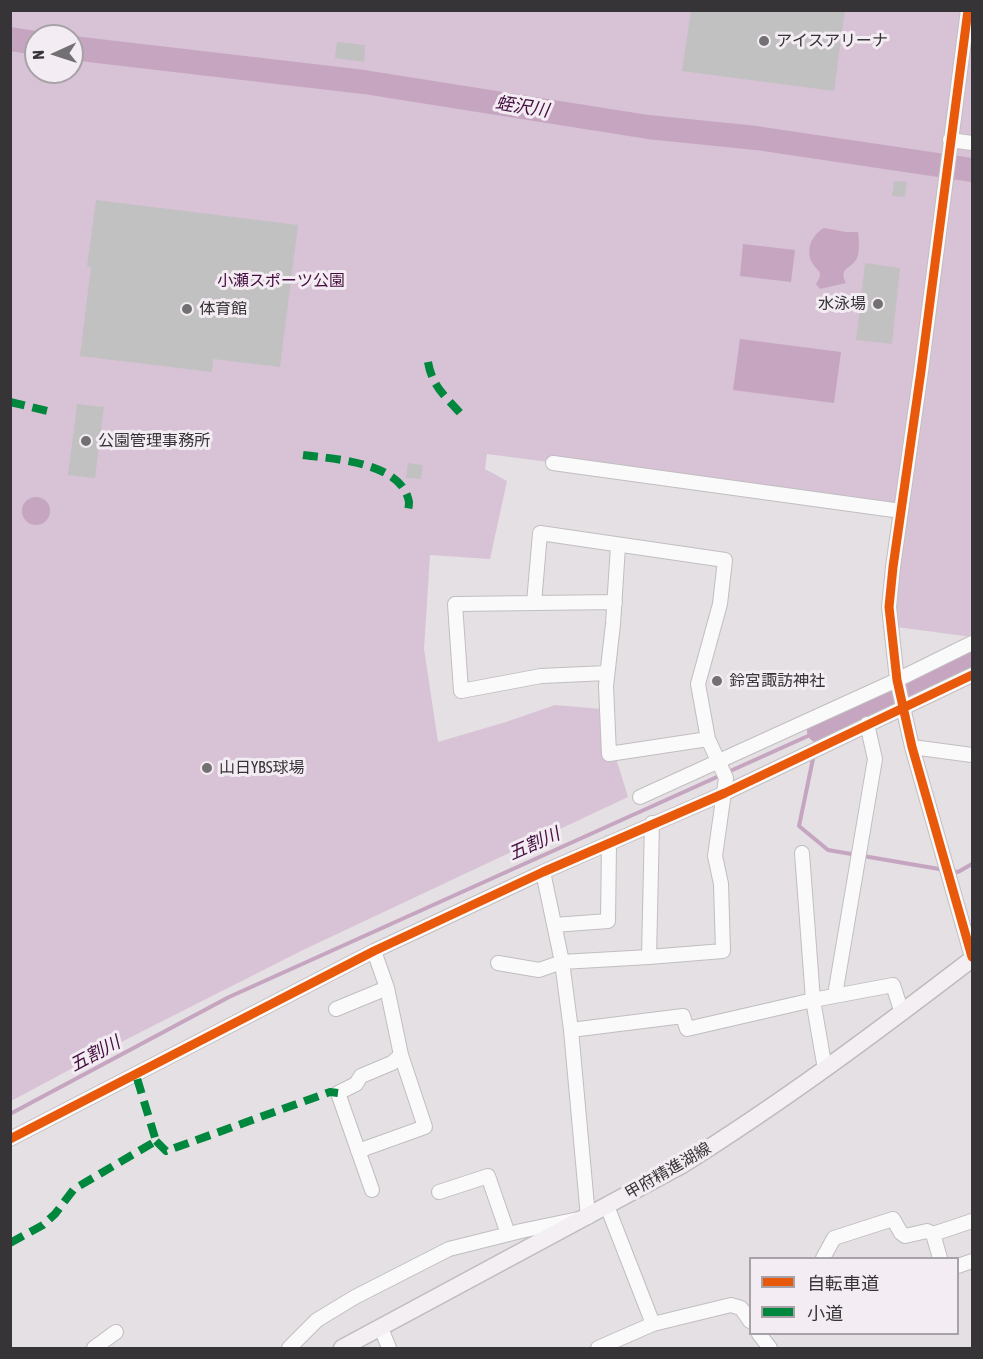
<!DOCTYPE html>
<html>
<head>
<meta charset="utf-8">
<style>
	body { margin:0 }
	#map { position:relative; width:983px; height:1359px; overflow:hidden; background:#e4e0e3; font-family:"Asap Condensed","Noto Sans JP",sans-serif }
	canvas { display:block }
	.frame { position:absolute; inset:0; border:12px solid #363436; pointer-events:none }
	.legend { position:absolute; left:749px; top:1257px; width:210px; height:78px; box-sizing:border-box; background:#f3ecf2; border:2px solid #a7a2a7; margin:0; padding:8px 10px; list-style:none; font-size:18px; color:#363436 }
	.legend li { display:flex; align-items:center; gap:12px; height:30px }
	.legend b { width:30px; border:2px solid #a7a2a7 }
	.north { position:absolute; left:24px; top:24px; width:60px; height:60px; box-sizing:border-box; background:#f3ecf2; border:2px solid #a7a2a7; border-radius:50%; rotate:267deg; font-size:16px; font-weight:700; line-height:24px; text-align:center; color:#363436 }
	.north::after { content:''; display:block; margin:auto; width:21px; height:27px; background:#737073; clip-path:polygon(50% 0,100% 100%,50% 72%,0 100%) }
</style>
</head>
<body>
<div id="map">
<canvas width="983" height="1359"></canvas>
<div class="frame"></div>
<ul class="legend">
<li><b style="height:8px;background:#e8590c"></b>自転車道</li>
<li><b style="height:8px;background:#00873e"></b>小道</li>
</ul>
<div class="north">N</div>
</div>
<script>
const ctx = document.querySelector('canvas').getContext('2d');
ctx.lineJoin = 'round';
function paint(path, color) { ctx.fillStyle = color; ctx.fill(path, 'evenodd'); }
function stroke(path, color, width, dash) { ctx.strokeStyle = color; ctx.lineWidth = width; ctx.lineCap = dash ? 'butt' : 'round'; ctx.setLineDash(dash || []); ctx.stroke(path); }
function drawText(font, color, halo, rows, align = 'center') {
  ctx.font = font + ' "Asap Condensed","Noto Sans JP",sans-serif'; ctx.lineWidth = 6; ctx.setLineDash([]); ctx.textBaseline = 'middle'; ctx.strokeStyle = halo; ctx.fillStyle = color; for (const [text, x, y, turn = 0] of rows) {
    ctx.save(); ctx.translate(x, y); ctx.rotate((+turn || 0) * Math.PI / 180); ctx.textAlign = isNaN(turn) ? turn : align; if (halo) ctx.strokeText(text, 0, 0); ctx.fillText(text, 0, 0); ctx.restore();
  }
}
paint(new Path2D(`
	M11,11H972V637L897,627V603L906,508L487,454L485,469L507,481L490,559L430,555L424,649L438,742L506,722L555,705L601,709L628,797L303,950L129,1038L11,1101ZM36,36H72V72H36Z`), '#d8c2d5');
paint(new Path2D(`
	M824,228L846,232H858C859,240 860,250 857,258C851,270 838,267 846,283L820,289L816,284C817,282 820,278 820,275C820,270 817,270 815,267C804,253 810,236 824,228Z
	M743,244L795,250L791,282L740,276Z
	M740,339L841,352L834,403L733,390Z
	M22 511a14 14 0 1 1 28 0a14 14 0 1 1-28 0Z`), '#c6a5c1');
stroke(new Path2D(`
	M814,754L799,826L828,850L945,870
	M952,871L958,872L972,864
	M10,1114L229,997L819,731L816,744`), '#c6a5c1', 4);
stroke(new Path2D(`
	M10,39L36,43
	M72,48L364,82L648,127L756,138L972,170
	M819,731L972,659`), '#c6a5c1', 24);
paint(new Path2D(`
	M691,10H845L834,91L682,71Z
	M337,42L365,45L364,62L335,58Z
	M894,181L907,182L905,197L892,196Z
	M96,200L298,225L280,367L213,359L212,372L80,356L91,267L87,266Z
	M865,263L900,268L892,344L856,340Z
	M77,404L104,407L95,478L68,475Z
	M408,463L423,465L421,479L406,478Z`), '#c2c1c2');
const minor = new Path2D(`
	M968,10L921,371L893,567L889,607L897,680L912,747L972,957
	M950,140L972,143
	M553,463L901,511
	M618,546L613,624L606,686L609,754L708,739
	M534,603L540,533L725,560L720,604L698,684L708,739L726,778L715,856L721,884L723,951L649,957
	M607,673L541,676L461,691L455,604L615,602
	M912,747L972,755
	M640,797L897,680L972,643
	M802,853L813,1000L825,1069
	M554,925L608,921L609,843
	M498,963L539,970L562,962L649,957L652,823
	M835,995L875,759L867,724
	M336,1009L387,988
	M571,1030L683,1016L687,1029L813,1000L893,985L902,1013
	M10,1139L374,951L543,872L725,793L972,675
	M358,1151L425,1127L401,1055L387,988L374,951
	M372,1190L338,1093L356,1084L361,1076L392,1063L401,1055
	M439,1192L488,1176L508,1234
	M607,1206L653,1324
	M933,1234L940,1258
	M823,1258L834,1238L893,1219L901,1233L905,1236L927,1231L933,1234L972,1221
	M958,1266L972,1261
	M381,1328L389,1348
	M759,1334L770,1348
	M94,1348L116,1332
	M289,1348L317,1320L355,1297L449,1249L521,1231L588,1217L571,1030L562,962L543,872
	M598,1348L653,1324L731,1305L741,1308L750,1321`);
const major = new Path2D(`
	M342,1348L682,1165C783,1102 878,1031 972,959`);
stroke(minor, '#c1bec0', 16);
stroke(major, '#bebcbd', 19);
stroke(minor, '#fbfafb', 14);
stroke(major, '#f3eff3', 16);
stroke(new Path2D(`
	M428,362C432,386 445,396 461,414
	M10,402L52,412
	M303,455C334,459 402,462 409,502C409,506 408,511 407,516
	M156,1141L166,1151L330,1092L338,1093
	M10,1243L43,1225L55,1214L74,1189L156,1141L136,1075`), '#00873e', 8, [15, 8]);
stroke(new Path2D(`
	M968,10L921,371L893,567L889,607L897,680L912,747L972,957
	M10,1139L374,951L543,872L725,793L972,675`), '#e8590c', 9);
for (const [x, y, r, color] of [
	[764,41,6,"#737073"],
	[878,304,6,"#737073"],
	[187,309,6,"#737073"],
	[86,441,6,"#737073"],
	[717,681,6,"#737073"],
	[207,768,6,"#737073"]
]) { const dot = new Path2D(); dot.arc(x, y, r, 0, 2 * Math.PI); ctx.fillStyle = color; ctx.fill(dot); stroke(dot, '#f3ecf2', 2); }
drawText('16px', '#363436', '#f3ecf2', [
	["アイスアリーナ",776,41],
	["水泳場",866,304,"right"],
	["体育館",199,309],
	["公園管理事務所",98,441],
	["鈴宮諏訪神社",729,681],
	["山日YBS球場",219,768]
], 'left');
drawText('16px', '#450e40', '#f3ecf2', [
	["小瀬スポーツ公園",281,281]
]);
drawText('16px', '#363436', '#f3ecf2', [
	["甲府精進湖線",668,1171,-30]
]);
drawText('italic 18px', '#440e40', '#f3ecf2', [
	["蛭沢川",522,107,9],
	["五割川",534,844,-24],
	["五割川",95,1054,-28]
]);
</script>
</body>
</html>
